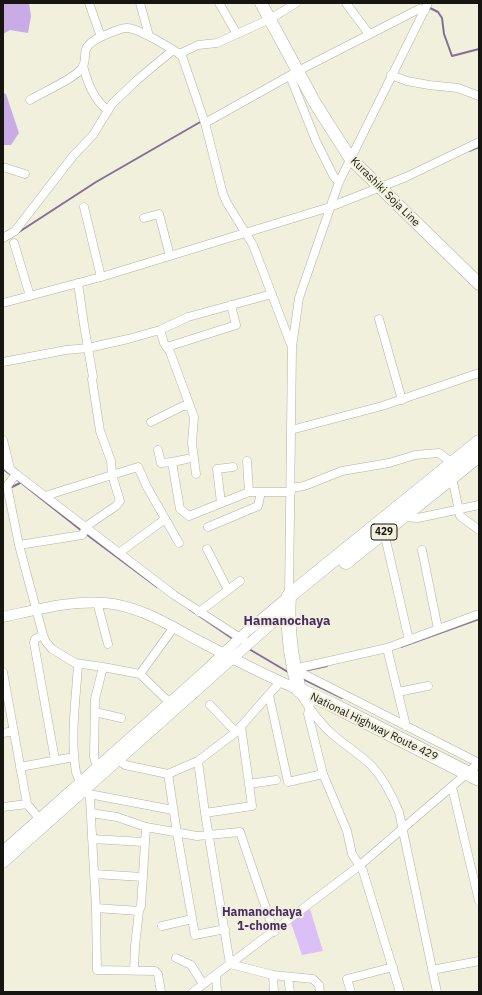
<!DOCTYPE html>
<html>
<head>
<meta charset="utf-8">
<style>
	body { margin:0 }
	#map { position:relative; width:482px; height:995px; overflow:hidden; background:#f1f0dd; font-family:"IBM Plex Sans",sans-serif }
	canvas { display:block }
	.frame { position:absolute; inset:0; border:4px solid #16150f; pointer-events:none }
</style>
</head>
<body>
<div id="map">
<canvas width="482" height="995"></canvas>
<div class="frame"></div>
</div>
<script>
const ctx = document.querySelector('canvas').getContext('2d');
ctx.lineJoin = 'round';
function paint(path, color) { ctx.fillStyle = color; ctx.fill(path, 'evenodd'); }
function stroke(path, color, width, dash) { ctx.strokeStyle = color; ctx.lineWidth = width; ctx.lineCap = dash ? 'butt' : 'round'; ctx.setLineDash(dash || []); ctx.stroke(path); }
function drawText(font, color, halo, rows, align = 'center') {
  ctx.font = font + ' "IBM Plex Sans",sans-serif'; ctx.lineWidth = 4; ctx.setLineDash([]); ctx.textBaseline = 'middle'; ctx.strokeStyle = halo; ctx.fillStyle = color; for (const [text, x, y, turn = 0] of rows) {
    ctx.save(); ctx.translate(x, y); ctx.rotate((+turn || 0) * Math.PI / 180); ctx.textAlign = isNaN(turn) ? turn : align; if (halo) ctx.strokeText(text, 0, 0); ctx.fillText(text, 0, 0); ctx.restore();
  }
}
paint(new Path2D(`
	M310,909L323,951L302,955L291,923Z`), '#dbbff7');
paint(new Path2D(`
	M3,3H29L31,16L28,33L10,30L3,34Z
	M3,93L6,94L19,133L11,145H3Z`), '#c9abe6');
stroke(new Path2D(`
	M430,8L438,12L442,18L444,34L452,56L479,49
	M469,151L479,147
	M19,232L96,182L202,121
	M3,469L11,475
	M15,478L82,531
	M10,488L20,483
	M86,534L157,587
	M189,609L233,639
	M401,647L479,619
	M249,649L288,672
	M304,671L327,666
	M301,678L342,698`), '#836e95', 2);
const minor = new Path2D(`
	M89,3L101,37
	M140,3L149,36
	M219,3L237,34
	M346,3L369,34
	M179,54L198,45L217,43L270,19L296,3
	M83,66C88,84 93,98 108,111
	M391,75L407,81L429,85L458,88L479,96
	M290,76L316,141L334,177L339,182
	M30,100C43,92 74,79 82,68C87,61 83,54 87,47C91,41 98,38 105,35C111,33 121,27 128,28C139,29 173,49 182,56L205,123L223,194L227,203L253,245L288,337L292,347
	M205,123L298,71L419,9L425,10
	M3,167L25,174
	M84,207L101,277
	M144,218L159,214L170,256
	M3,238L15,231L73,156L93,135L112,104L137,80L173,50
	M14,243L30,296
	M3,303L101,277L330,207L406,177L479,142
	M379,319L402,400
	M160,330L164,343L170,352L194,417L192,443L196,474
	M167,347L236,325L231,305
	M3,362L66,350L88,348L128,339L160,330L188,317L272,294
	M151,422L183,406H190
	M291,430L382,406L479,373
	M3,440L10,468
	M158,450L161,463L172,462
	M187,459L172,462L180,509L189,516L249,492H291
	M247,461L249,492
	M3,463L16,474L174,595L245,641
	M16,474L7,486L19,545L43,635L46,642L52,649L75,663L103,667L140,674L174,707
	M291,488L304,486L342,471L389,463L415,455L439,453L447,459L451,465L452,477L460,516L479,530
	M45,496L112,475L111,461L100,431L92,379L93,377L84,325L78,283
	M221,503L217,469L233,467
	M403,517L418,518L479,505
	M85,527L116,506L120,501L112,475L138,467L147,487L179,543
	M208,527L258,506L261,492
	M384,532L409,640
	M19,545L82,535L86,529
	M207,549L228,590
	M422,550L438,629
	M119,553L165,519
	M289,596L292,347L299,298L339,182L428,3
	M97,602L108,644
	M199,612L240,581
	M43,635L35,639L34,643L55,760
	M387,648L406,726
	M78,664C76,700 70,736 76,772C78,782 88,788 90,799L96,908L97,970L155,971L158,974L161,992
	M294,669L479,763
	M294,669L387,648L479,614
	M3,672L27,804L43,823
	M140,674L174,627
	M398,692L428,686
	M300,693C306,704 320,723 330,732C343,744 358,753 371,765C384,779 392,795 399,812L437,992
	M269,695L288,782L323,774
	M310,703L308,714L323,774L347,831L352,854L363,871L400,992
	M210,705L236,732
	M95,712L121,718
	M3,733L14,731
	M118,760L125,765L168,774L198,761L236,732L280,682
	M198,761L205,813L230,964L273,975L313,979L319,985L320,992
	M20,767L74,757
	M97,767L94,757L95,699L103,667
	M168,774L177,833L195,935L225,929
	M249,784L276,780
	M452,787L479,901
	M89,794L173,810
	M3,807L27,804
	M91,813L117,817L146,827L197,836L240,832L274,932
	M205,813L252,806L241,726
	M92,839L144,842
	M94,874L143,877
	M96,908L139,911L141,906L146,827
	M162,926L192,919
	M176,958L191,965L203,984
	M134,970L135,946L139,911
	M432,970L479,961
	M216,975L217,992
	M273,975L274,992
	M288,977L290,992
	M193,992L359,866L479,763
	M351,992L347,979L393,967`);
const tertiary = new Path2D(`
	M3,617C36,610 72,600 105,603C141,606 172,627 203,643C235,660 267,676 299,690
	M3,851L204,672L245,633L289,596
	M3,863L288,609`);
const secondary = new Path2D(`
	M261,3L315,103L350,158L479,284`);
const trunk = new Path2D(`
	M479,442L289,596C287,627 291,660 299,690L331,704L479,779
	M346,562L479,455`);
stroke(minor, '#b3b1a0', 9);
stroke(tertiary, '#b3b1a0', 11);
stroke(secondary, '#b3b1a0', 13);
stroke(trunk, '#b3b1a0', 15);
stroke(minor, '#fff', 8);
stroke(tertiary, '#fff', 10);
stroke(secondary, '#fff', 12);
stroke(trunk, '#fff', 14);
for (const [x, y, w] of [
	[384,532,26]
]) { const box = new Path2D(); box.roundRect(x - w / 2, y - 8, w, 16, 3); ctx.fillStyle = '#f1f0dd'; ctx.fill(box); stroke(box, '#16150f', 1); }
drawText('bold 10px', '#16150f', null, [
	["429",384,532]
]);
drawText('11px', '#16150f', '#f1f0dd', [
	["Kurashiki Soja Line",385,192,45],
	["National Highway Route 429",374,727,26]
]);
drawText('bold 12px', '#4a2b64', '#f1f0dd', [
	["Hamanochaya",262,913],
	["1-chome",262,927]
]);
drawText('bold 13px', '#4a2b64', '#f1f0dd', [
	["Hamanochaya",287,621]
]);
</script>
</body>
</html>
